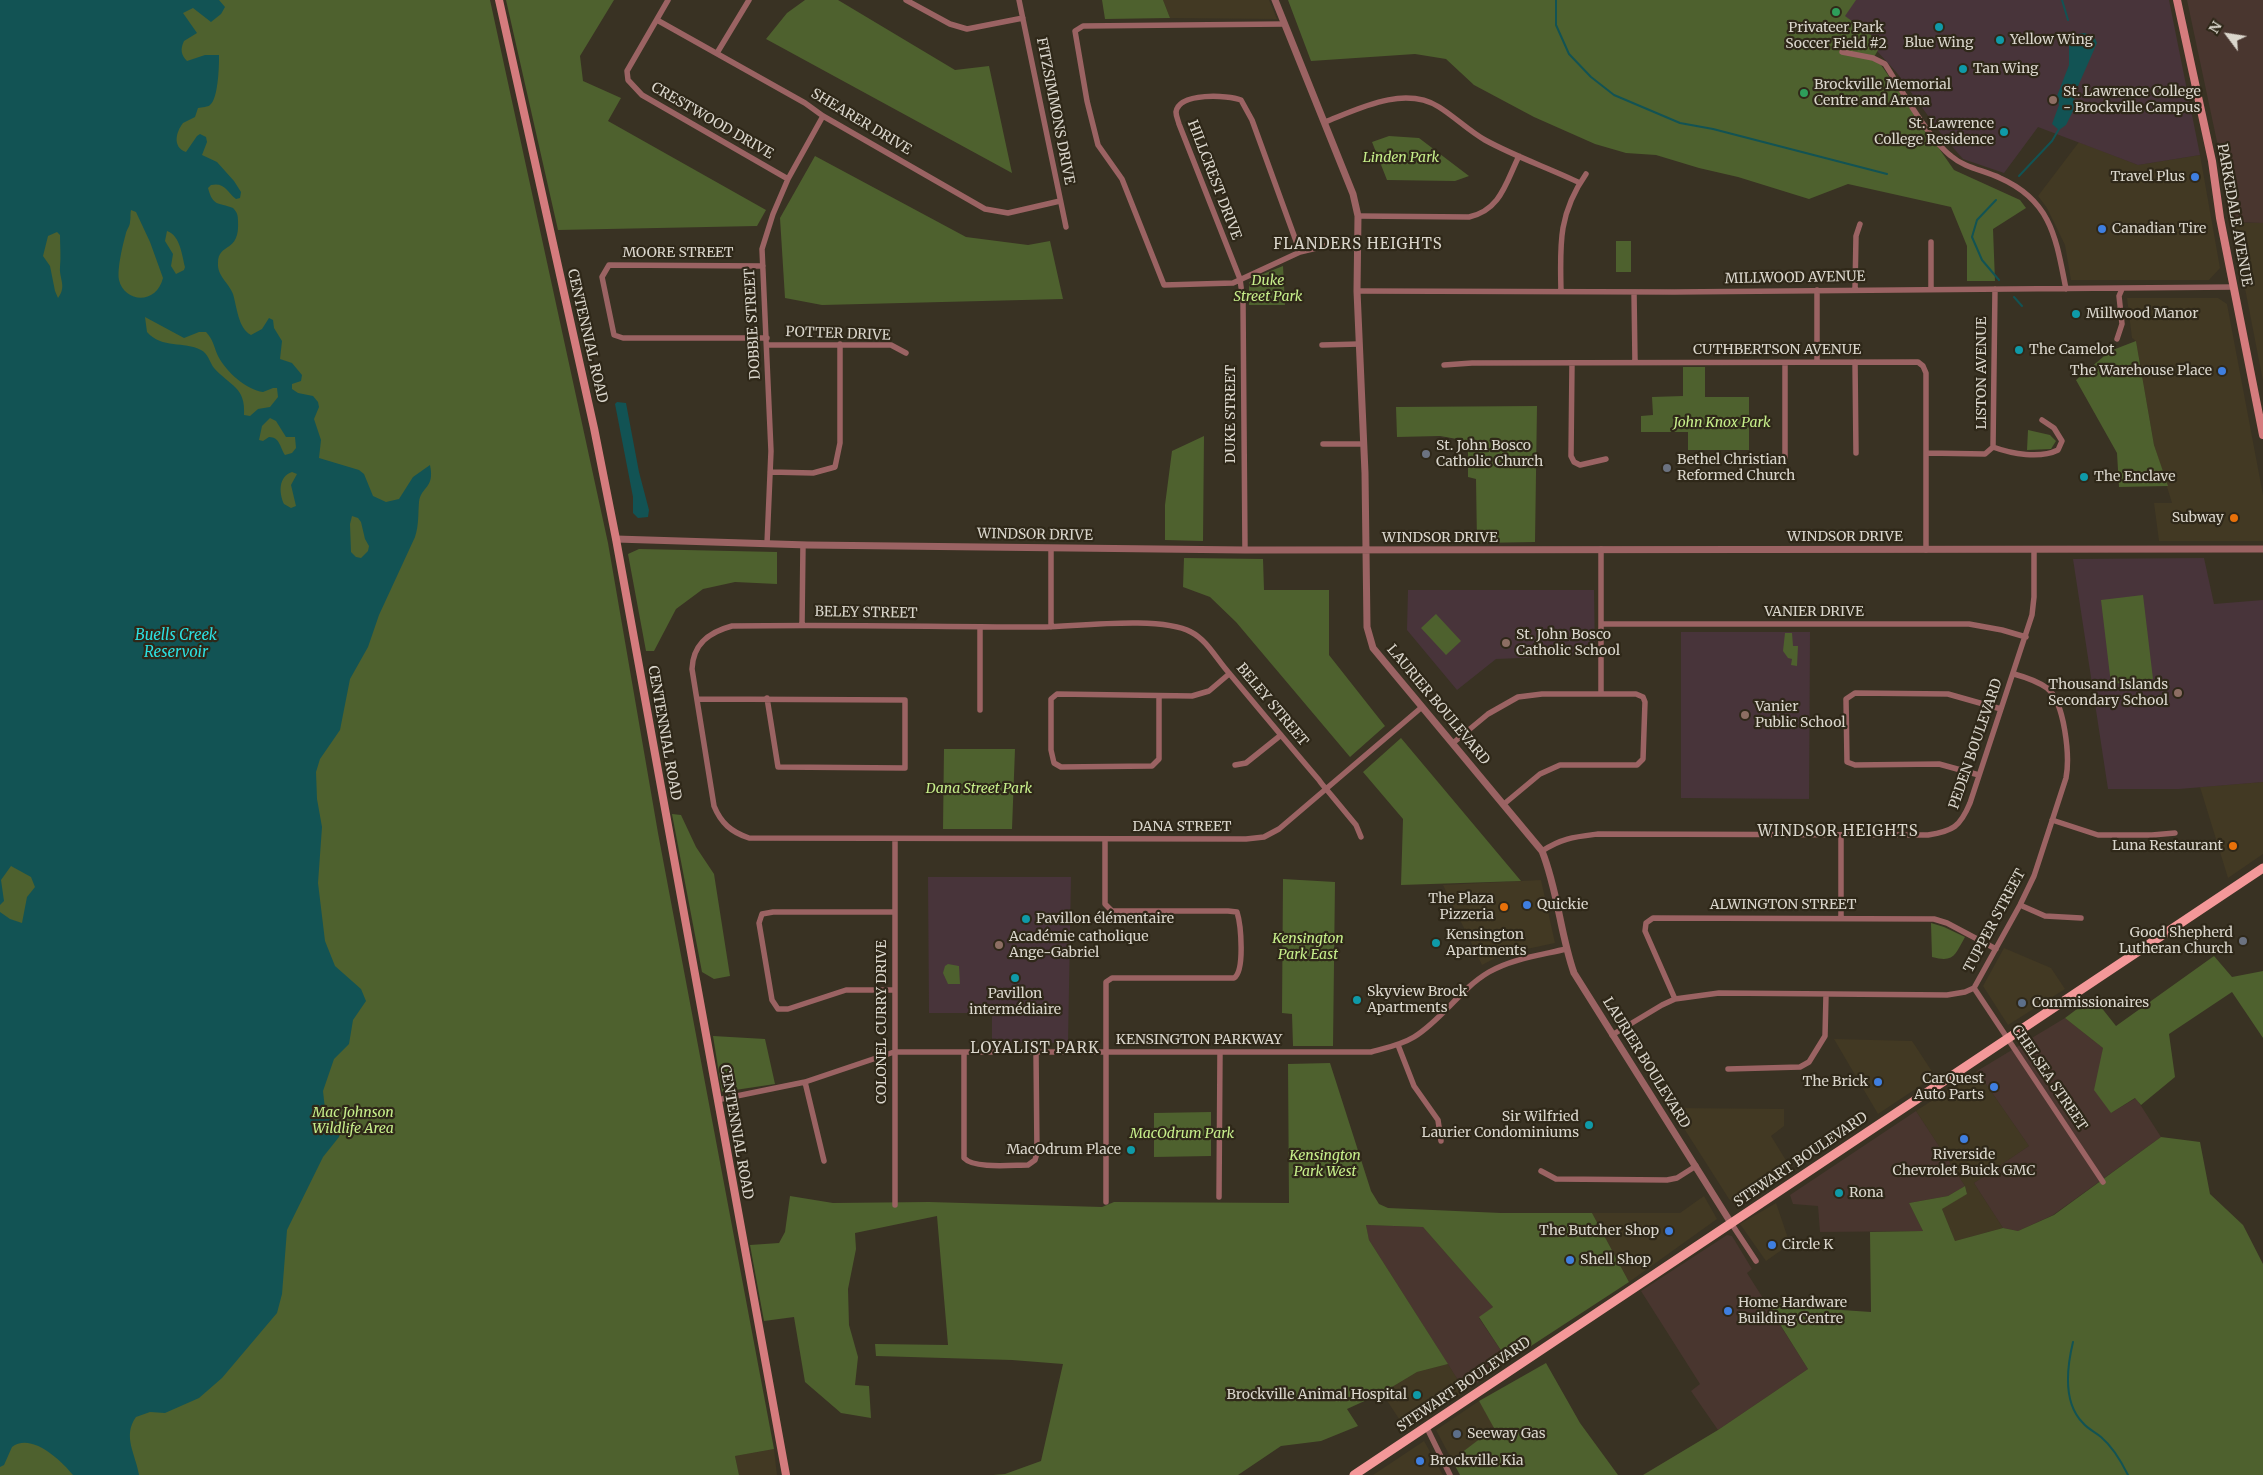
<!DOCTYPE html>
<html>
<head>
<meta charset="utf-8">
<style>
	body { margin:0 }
	#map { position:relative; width:2263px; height:1475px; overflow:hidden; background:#393223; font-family:Merriweather,serif }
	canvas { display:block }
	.north { position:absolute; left:2203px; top:10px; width:50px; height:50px; -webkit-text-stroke:4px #2f2819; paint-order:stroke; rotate:301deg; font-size:14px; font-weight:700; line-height:20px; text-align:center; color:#dad6cc }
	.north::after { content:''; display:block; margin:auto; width:18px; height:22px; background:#dad6cc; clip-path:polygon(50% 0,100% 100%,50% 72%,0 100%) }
</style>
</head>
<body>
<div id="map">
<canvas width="2263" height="1475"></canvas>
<div class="north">N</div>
</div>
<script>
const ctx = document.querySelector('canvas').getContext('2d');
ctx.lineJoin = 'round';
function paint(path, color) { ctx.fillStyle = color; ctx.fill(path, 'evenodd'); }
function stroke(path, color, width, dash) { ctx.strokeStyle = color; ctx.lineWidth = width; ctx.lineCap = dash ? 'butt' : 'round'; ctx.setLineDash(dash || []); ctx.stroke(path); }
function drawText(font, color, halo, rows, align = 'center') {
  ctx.font = font + ' Merriweather,serif'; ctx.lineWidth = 4.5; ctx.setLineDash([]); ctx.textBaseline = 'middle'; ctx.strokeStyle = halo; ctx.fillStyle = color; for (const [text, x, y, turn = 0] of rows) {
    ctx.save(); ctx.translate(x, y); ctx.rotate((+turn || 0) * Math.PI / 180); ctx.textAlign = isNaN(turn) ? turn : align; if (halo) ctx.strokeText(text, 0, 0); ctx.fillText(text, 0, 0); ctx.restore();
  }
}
paint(new Path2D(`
	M1163,0H1269L1277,19L1170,18Z
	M2079,142L2138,165L2200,155L2220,268L2209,280H2071L2065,245L2047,208L2038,196Z
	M2234,223H2263V381L2237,247Z
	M2127,298H2218L2227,304L2263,495V541H2159L2154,503H2172L2154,445L2136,341L2132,338Z
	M2263,782V854L2228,878L2200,787Z
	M1541,880L1555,943L1503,954L1482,965L1443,885Z
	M2004,948L2051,968L2065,989L2008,1025L1983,986Z
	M1834,1039L1912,1041L1935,1076L1878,1114Z
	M1977,1071L2029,1146L1974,1183L2003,1228L1955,1241L1942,1209L1967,1193L1965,1186L1916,1111Z
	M1671,1108L1784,1109V1126L1771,1136L1792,1170L1741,1204L1734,1203L1729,1199Z
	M1704,1196L1717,1219L1629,1282L1592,1213H1680Z
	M1776,1203L1790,1244L1766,1261L1740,1224Z
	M1448,1364L1465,1391L1407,1431L1382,1393L1417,1372Z
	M1479,1401L1495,1428L1452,1460L1436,1430Z
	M1424,1441L1443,1475H1373Z
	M774,1449L777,1475H739L735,1456Z`), '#423923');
paint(new Path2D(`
	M2187,0H2263V223L2234,222Z
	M2065,1018L2103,1048L2101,1067L2111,1113L2136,1098L2161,1137L2053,1215L2018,1231L2003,1228L1974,1183L2029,1146L1977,1071Z
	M1916,1111L1965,1186L1948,1196L1909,1203L1923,1231L1820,1232L1818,1206L1793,1204L1790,1195Z
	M1366,1225L1423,1227L1493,1307L1479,1318L1508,1361L1465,1391L1369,1240Z
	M1727,1235L1732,1236L1752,1269L1747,1273L1808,1369L1718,1430L1691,1391L1700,1384L1641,1291Z`), '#49362f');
paint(new Path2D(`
	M1855,0H2169L2200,155L2138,165L2038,127L2004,173L1963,159L1942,135L1897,73L1877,51L1882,43L1844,16Z
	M2204,558L2214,604L2263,600V782L2179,789H2108L2073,559Z
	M1408,590H1594L1595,655L1496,659L1457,690L1407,630Z
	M1681,632H1810L1809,799L1681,798Z
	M928,877H1071L1068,1043L992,1042V1013H929Z`), '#48343a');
paint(new Path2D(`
	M0,0H490L608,543L658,833L774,1449L735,1456L739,1475H0Z
	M506,0H614L580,56L583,81L621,98L608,121L766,210L757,226L558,230Z
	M805,0H838L955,70L989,66L1012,173L766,39L787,13Z
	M1102,0H1163L1170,18L1105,19Z
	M1288,0H1856L1845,16L1882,43L1873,59L1881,65L1954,170L2020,200L2026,208L1993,229L1995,281H1967V246L1951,207L1848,184L1809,199L1738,177L1699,168L1656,155L1626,153L1595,144L1534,117L1474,85L1446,59L1415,54L1311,61Z
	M1389,136L1419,138L1469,176L1455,181L1387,180L1372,142Z
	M815,156L966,237L1028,245L1050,241L1063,299L822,305L785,298L780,218Z
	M1616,241H1631V272H1616Z
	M1283,266L1285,305H1249V283L1253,278Z
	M2136,341L2154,445L2168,486L2119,487L2117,453L2076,380L2110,351Z
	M1683,367H1705V397H1749V450H1688V432H1641V416L1653,415L1652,397L1683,396Z
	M1537,406L1535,542L1477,543L1476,479L1468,477V441L1440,436L1397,437L1396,407Z
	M2028,430L2050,435L2056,441L2051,449L2027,450Z
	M1204,436L1203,541L1165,540V505L1172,451Z
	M639,549L777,552V584L735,582L703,589L676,609L654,651H646L628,554Z
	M1184,558L1263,559L1264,590H1329V655L1385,726L1350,757L1236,622L1210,597L1183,587Z
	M2143,595L2153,679L2111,684L2101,600Z
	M1436,614L1461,641L1446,655L1421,628Z
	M1785,633H1792L1793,646H1798L1797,666L1791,665L1792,659L1788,658L1783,651Z
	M1401,738L1521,881L1401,885L1403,819L1363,772Z
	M944,749H1015L1012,829H943Z
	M672,814L681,815L696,847L714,874L730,976L714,979L702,972Z
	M1283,879L1335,882L1333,1046H1293L1292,1014L1282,1013Z
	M1931,923L1944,927L1965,937C1955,955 1954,963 1932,957Z
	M2214,956L2232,977L2263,971V1038L2232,992L2169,1034L2175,1077L2141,1105L2135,1098L2111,1113L2094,1090L2103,1048L2065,1018L2093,997L2116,1026Z
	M948,964L959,966L960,984H948L943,973L945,966Z
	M713,1036L765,1039L775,1084L722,1092Z
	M1330,1063L1371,1191L1379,1204L1388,1208L1501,1213H1592L1629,1282L1508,1361L1479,1317L1493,1307L1423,1227L1366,1225L1369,1240L1448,1364L1417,1372L1382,1393L1347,1409L1358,1426L1321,1441L1281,1446L1238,1475H993L1005,1474L1041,1461L1063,1364L1012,1360L876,1356L875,1344L948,1345L937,1216L855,1233L856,1249L848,1289L849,1325L858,1357L855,1385L869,1386L871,1418L841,1413L805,1382L794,1317L764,1321L750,1245L779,1243L785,1232L790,1196L833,1203L929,1202L1102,1207L1114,1202L1289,1203L1288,1064Z
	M1211,1112V1156L1154,1157V1113Z
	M2161,1137L2200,1142L2210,1194L2243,1225L2263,1264V1475H1643L1718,1430L1808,1369L1766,1302L1797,1307L1871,1312L1870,1232L1923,1231L1909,1203L1948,1196L1965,1186L1967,1194L1942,1209L1955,1241L2003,1228L2018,1231L2054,1215Z
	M1546,1363L1580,1423L1618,1475H1460L1452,1460L1494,1428L1479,1401Z`), '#4e612e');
paint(new Path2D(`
	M0,0H219L225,7L221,14L211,22L193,8L183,13L197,33L184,41C180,49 181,55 187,61L205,55H219V58C219,68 218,99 210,105C208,107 202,107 198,108L195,117L183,123C176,132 172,147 186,152L197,136L200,134L206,137L207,142L202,155L217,162L234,181L241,192L240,198L236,199C227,192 225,182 211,185L208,188C213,207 218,202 233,208C237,212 238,215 238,221C240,254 218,242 218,263C217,276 229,283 233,294C237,307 238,328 251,335L262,329L269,318L273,320L274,328L282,341L280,359L292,363L302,375L301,381L292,384V389L298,393L313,396L318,402L319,407L314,419L321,440L319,458L359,470L364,474L373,496L386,502L399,499L413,477L430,465C435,489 421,486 419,502C418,514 419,525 415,537L379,615L368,647L350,679L340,730L320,759L316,772L317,799L322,827L318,883L325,941L335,966L361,989L366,1001L353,1020L349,1044L334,1059L323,1091L325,1109L329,1116L341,1126L339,1137L323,1157L287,1230L282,1294L277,1313L222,1378L199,1398L165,1413L150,1412L136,1417C122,1436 136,1455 139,1475H73C61,1460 31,1432 12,1447L4,1465L0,1467V912L10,919L22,923L27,897L35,887L31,877L11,866L1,880L4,901L0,905ZM131,210L136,212L150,242L163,278C156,306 124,302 119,280C117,268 123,244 126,233C127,229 130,226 130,222C131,217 130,215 131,210ZM167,231C180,235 182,255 185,267L184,270L176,274L171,266L173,254L165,241ZM57,232L60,235C60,246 61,257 60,267C59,279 67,286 58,298L55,291L50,266L43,256L48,236ZM145,317L184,338L199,332H206C213,339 214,347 218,356C226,372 247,390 263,392L273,388H277L278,397L270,407L258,409L250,416L244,415C246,387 230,386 214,368C210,363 208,353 201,350C184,341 162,349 147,332ZM270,418L276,421L286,437H295L296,448L292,453L285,455C280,448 280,437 269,437L263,441L259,440L262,426ZM292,472L297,474L291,485L296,506L291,508L284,504C279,493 278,477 292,472ZM352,516L358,518L361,522L365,539L369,546L368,551L361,558L356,557L351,552L350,524Z
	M2084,33L2094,36L2097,43L2075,93L2073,111L2066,125L2059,130L2052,124L2059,105L2057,96L2069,65V43L2073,35Z
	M617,402L626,403L639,472L649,510L648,517L638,518L633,513V497L615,404Z`), '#125354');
stroke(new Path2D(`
	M1556,0V25L1569,54L1591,77L1614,95L1680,123L1713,129L1887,174
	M2062,0L2068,20
	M2019,176L2052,141L2059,129
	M1996,200L1977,220L1972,237L1982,260L1999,280
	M2014,297L2022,306
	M2073,1342C2067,1367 2063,1403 2083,1423C2088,1429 2095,1432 2101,1437C2113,1447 2121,1461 2128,1475`), '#125354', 2);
stroke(new Path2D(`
	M668,0L627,71L628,80L642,95L788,179
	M906,0L950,24L967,29L1023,18
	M1019,0L1066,227
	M657,20L805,103L823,116L985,209L1008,213L1060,201
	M1284,24L1083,26L1075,31L1087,101L1098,145L1122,179L1164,285L1233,283L1300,252L1325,246L1358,248
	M1842,52L1873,58L1885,64C1901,89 1929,139 1951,156C1965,168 1983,170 2000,178C2052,201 2056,239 2066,289
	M717,53L749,0
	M1325,122C1358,109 1404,85 1439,107C1455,117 1469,131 1485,140C1516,157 1549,168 1580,183
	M1358,216L1469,217C1501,210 1506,182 1519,156
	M1931,242V289
	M763,266L609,265L602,277L614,335L623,338H767
	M1855,290L1856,236L1860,224
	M1357,291L1674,292L2234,287
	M1561,291C1560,245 1558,214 1586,174
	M1634,292L1635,362
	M2117,339L2122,324L2119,296L2122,289
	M768,345H891L906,353
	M1322,345L1359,344
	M1817,362V290
	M1855,362L1856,453
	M1572,363L1571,456L1574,462L1580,465L1606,459
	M1785,363V457
	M1444,365L1472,363L1918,362L1923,366L1926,373V550
	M1323,444H1364
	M1993,447C2012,454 2040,459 2058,450L2062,441L2054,428L2042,420
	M1927,453L1985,454L1993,447L1995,289
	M770,472L813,473L835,467L840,443V344
	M767,544L771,451L762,249L773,214L788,179L823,116
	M1051,548V627
	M1245,550L1243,302L1240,279L1179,124C1178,120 1176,116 1176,112C1179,92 1228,95 1241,100L1252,120L1300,252
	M1602,624H1969L2002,630L2026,637
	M802,625L803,545
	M1601,694V549
	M1159,697V759L1152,766L1061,767L1054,763L1051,750V699L1057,694L1192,696L1209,691L1229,674
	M697,699L905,700V768L778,767L767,698
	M980,710V627
	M1453,743L1488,714L1518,697L1542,694H1636L1643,697L1645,702L1643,759L1637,765H1560L1540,774L1504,804
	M1235,765L1246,763L1281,735
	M1979,775L1939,764L1855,765L1847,762L1846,699L1855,693L1948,694L2001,709
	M2052,820L2098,835H2152L2175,833
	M1841,835V918
	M1361,837L1356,825L1332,796C1328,791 1323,786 1319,780C1289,745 1259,709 1229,673C1217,660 1207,640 1191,632C1162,616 1080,626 1045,627C941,627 836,624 732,626C709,632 693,644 692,669L714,806C721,823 731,832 749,838L1246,839L1264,837L1279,829L1422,707
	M895,839V1205
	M1105,840V904L1112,911H1228L1237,912C1241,925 1245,971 1234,978H1112L1106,982V1202
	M1542,851C1562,838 1574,837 1598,834L1928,835C1953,831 1960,827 1970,803L2032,615L2034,597V549
	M2020,905L2045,916L2081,918
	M1974,988L2103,1182
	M894,990H846L788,1009H778L772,1000L759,923L762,914L773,912H894
	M1675,999L1645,931L1646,923L1653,918L1934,919L1947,923L1996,949
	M1612,1035L1662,1005L1675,999L1719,993L1947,995L1965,992L1974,988L2020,905L2034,876L2066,778C2070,757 2065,702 2047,688C2037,681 2025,677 2014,674
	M1398,1045L1414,1086L1438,1120L1441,1141
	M964,1052V1158C974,1169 1012,1165 1028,1165L1035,1160L1037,1153L1036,1052
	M1728,1069L1800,1067L1809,1062L1825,1036L1826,995
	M805,1082L824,1161
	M717,1100L805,1082L894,1052H1371C1386,1048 1401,1045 1414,1037C1443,1019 1460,989 1489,972C1511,959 1541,955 1566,949
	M1541,1171L1556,1179L1667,1180L1677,1178L1696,1166
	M1219,1197L1220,1052
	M1731,1223L1756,1261
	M1426,1426L1450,1475`), '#9b6363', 5.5);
stroke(new Path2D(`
	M1275,0L1353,194L1358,216L1357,291L1365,473L1367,627L1373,648L1542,851C1558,891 1560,933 1574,973L1731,1223
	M616,539L808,545L1245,550L2263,549`), '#9b6363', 7);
stroke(new Path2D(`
	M499,0L594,428L616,539L786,1475
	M2177,0L2212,161L2220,218L2263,435`), '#d57c7e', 8);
stroke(new Path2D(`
	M1354,1475L2263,868`), '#f49899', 9);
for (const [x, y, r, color] of [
	[1836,12,5,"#2e9e5b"],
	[1939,27,5,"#0f9aa8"],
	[2000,40,5,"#0f9aa8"],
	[1963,69,5,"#0f9aa8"],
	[1804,93,5,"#2e9e5b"],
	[2053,100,5,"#8d6e63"],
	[2004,132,5,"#0f9aa8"],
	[2195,177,5,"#3f7fe0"],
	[2102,229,5,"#3f7fe0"],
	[2076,314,5,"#0f9aa8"],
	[2019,350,5,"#0f9aa8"],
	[2222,371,5,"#3f7fe0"],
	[1426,454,5,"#6b7280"],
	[1667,468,5,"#6b7280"],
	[2084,477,5,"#0f9aa8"],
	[2234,518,5,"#e8710a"],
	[1506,643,5,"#8d6e63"],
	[2178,693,5,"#8d6e63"],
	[1745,715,5,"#8d6e63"],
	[2233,846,5,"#e8710a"],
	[1527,905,5,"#3f7fe0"],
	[1504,907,5,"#e8710a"],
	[1026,919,5,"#0f9aa8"],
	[2243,941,5,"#6b7280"],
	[1436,943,5,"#0f9aa8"],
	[999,945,5,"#8d6e63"],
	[1015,978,5,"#0f9aa8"],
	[1357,1000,5,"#0f9aa8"],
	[2022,1003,5,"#5c6f8a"],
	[1878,1082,5,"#3f7fe0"],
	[1994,1087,5,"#3f7fe0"],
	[1589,1125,5,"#0f9aa8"],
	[1964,1139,5,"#3f7fe0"],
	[1131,1150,5,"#0f9aa8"],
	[1839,1193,5,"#0f9aa8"],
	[1669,1231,5,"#3f7fe0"],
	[1772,1245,5,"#3f7fe0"],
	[1570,1260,5,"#3f7fe0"],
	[1728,1311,5,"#3f7fe0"],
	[1417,1395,5,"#0f9aa8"],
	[1457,1434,5,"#5c6f8a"],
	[1420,1461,5,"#3f7fe0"]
]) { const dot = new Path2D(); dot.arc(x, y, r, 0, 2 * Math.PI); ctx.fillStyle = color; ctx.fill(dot); stroke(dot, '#2f2819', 2); }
drawText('14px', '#dad6cc', '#2f2819', [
	["Privateer Park",1836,28,"center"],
	["Soccer Field #2",1836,44,"center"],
	["Yellow Wing",2010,40],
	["Blue Wing",1939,43,"center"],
	["Tan Wing",1973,69],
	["Brockville Memorial",1814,85],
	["Centre and Arena",1814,101],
	["St. Lawrence College",2063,92],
	["- Brockville Campus",2063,108],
	["St. Lawrence",1994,124,"right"],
	["College Residence",1994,140,"right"],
	["Travel Plus",2185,177,"right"],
	["Canadian Tire",2112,229],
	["Millwood Manor",2086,314],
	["The Camelot",2029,350],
	["The Warehouse Place",2212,371,"right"],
	["St. John Bosco",1436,446],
	["Catholic Church",1436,462],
	["Bethel Christian",1677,460],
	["Reformed Church",1677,476],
	["The Enclave",2094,477],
	["Subway",2224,518,"right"],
	["St. John Bosco",1516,635],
	["Catholic School",1516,651],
	["Thousand Islands",2168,685,"right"],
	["Secondary School",2168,701,"right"],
	["Vanier",1755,707],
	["Public School",1755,723],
	["Luna Restaurant",2223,846,"right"],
	["The Plaza",1494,899,"right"],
	["Pizzeria",1494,915,"right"],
	["Quickie",1537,905],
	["Pavillon élémentaire",1036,919],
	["Good Shepherd",2233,933,"right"],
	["Lutheran Church",2233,949,"right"],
	["Kensington",1446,935],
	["Apartments",1446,951],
	["Académie catholique",1009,937],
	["Ange-Gabriel",1009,953],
	["Skyview Brock",1367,992],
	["Apartments",1367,1008],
	["Pavillon",1015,994,"center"],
	["intermédiaire",1015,1010,"center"],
	["Commissionaires",2032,1003],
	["CarQuest",1984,1079,"right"],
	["Auto Parts",1984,1095,"right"],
	["The Brick",1868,1082,"right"],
	["Sir Wilfried",1579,1117,"right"],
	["Laurier Condominiums",1579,1133,"right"],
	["MacOdrum Place",1121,1150,"right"],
	["Riverside",1964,1155,"center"],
	["Chevrolet Buick GMC",1964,1171,"center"],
	["Rona",1849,1193],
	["The Butcher Shop",1659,1231,"right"],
	["Circle K",1782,1245],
	["Shell Shop",1580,1260],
	["Home Hardware",1738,1303],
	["Building Centre",1738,1319],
	["Brockville Animal Hospital",1407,1395,"right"],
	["Seeway Gas",1467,1434],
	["Brockville Kia",1430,1461]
], 'left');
drawText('14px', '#dad6cc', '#2f2819', [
	["FITZSIMMONS DRIVE",1055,111,79],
	["CRESTWOOD DRIVE",712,121,30],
	["SHEARER DRIVE",861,122,31],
	["HILLCREST DRIVE",1214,180,69],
	["PARKEDALE AVENUE",2234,215,80],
	["MOORE STREET",678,253],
	["MILLWOOD AVENUE",1795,278,-1],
	["DOBBIE STREET",753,324,-93],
	["POTTER DRIVE",838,334,2],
	["CENTENNIAL ROAD",587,336,77],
	["CUTHBERTSON AVENUE",1777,350],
	["LISTON AVENUE",1982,373,-90],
	["DUKE STREET",1231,414,-90],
	["WINDSOR DRIVE",1035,535,1],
	["WINDSOR DRIVE",1845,537],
	["WINDSOR DRIVE",1440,538],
	["VANIER DRIVE",1814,612],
	["BELEY STREET",866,613,1],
	["BELEY STREET",1272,705,50],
	["LAURIER BOULEVARD",1438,705,50],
	["CENTENNIAL ROAD",664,733,80],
	["PEDEN BOULEVARD",1976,744,-71],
	["DANA STREET",1182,827],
	["ALWINGTON STREET",1783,905],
	["TUPPER STREET",1995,921,-62],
	["COLONEL CURRY DRIVE",882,1022,-90],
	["KENSINGTON PARKWAY",1199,1040],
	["LAURIER BOULEVARD",1646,1063,58],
	["CHELSEA STREET",2049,1078,56],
	["CENTENNIAL ROAD",736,1132,80],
	["STEWART BOULEVARD",1801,1160,-34],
	["STEWART BOULEVARD",1464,1385,-34]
]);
drawText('italic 14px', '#c6ee8a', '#2f2819', [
	["Linden Park",1401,158],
	["Duke",1268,281],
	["Street Park",1268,297],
	["John Knox Park",1722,423],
	["Dana Street Park",979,789],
	["Kensington",1308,939],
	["Park East",1308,955],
	["Mac Johnson",353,1113],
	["Wildlife Area",353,1129],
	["MacOdrum Park",1182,1134],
	["Kensington",1325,1156],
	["Park West",1325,1172]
]);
ctx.letterSpacing = '1px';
drawText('15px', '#dad6cc', '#2f2819', [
	["FLANDERS HEIGHTS",1358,245],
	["WINDSOR HEIGHTS",1838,832],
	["LOYALIST PARK",1035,1049]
]);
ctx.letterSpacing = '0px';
drawText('italic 15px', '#2be0e1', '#2f2819', [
	["Buells Creek",176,636],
	["Reservoir",176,653]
]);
</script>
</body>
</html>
